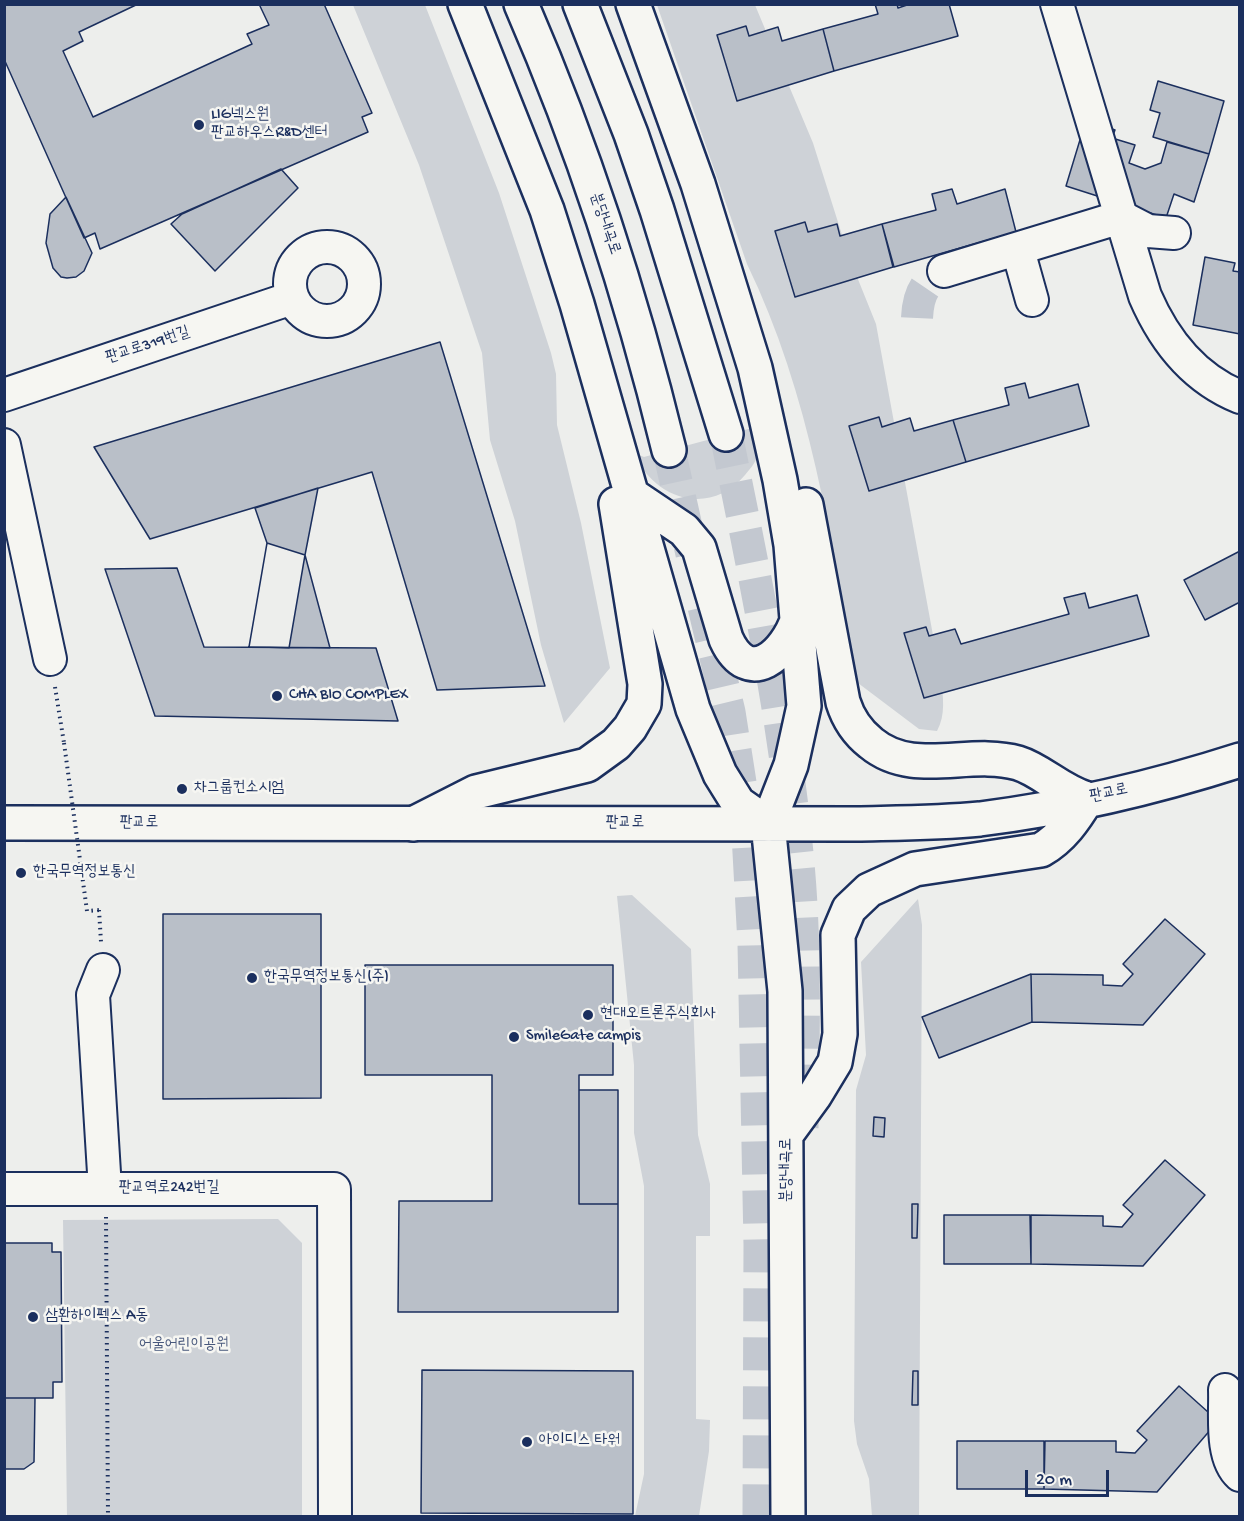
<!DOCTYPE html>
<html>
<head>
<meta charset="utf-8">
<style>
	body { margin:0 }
	#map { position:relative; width:1244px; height:1521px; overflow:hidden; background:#edeeec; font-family:"Gochi Hand",sans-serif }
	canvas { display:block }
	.frame { position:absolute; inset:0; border:6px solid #1b2f5e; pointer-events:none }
	.scale { position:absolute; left:1025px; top:1470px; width:84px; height:27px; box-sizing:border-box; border:3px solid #1b2f5e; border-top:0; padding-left:8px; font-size:18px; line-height:21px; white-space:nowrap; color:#1b2f5e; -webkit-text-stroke:4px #f6f6f2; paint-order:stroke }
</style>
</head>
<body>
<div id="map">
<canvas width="1244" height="1521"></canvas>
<div class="frame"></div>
<div class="scale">20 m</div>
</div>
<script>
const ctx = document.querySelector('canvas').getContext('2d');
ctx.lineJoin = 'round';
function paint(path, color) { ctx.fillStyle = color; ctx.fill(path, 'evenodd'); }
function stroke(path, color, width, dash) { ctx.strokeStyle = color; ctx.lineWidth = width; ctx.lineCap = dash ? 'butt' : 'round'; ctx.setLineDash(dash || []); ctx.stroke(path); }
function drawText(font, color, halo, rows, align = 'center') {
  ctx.font = font + ' "Gochi Hand","Poor Story",sans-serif'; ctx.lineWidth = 5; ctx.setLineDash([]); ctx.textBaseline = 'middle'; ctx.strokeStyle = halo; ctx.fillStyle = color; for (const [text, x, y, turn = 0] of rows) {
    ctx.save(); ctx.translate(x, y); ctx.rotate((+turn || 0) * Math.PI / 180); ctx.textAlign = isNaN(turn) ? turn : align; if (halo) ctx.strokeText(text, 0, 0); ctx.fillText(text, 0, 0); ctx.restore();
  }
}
paint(new Path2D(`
	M353,5H425L499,193L551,353L556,374L557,425L581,523L610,668L564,723L541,645L515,521L490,440L482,353L419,165Z
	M657,5H755L813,143L849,257L876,324L941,679C943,696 946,715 937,731L919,729L854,680C832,539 810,394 747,264Z
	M752,428C754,435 758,444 758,451C759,459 750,469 745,475C710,517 654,500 634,453L644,457Z
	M632,895L691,949L698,1135L710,1184V1236H696V1419L710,1420L709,1451L699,1516H635L644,1474V1186L634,1133V1065L617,896Z
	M918,899L922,925L919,1516H872L869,1479L857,1444L854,1421L856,1090L866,1055L861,962Z
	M278,1219L302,1243V1516H67L63,1220Z`), '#ced2d7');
const building = new Path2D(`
	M4,4H138L79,32L83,41L63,51L93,117L252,44L247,34L269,25L259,4H324L372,113L362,117L368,132L100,249L95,233L84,238L4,59Z
	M875,4H897L898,8L910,4H949L958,36L834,71L823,29L878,14Z
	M746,26L749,36L778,27L782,41L823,29L834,71L737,101L717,35Z
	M1158,81L1224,101L1209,154L1153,137L1160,113L1150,110Z
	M1086,120L1115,130L1112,138L1135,145L1129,163L1145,169L1161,163L1167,142L1209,154L1194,202L1174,194L1166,218L1066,186Z
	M281,169L298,188L215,271L171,224L182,214Z
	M952,189L957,204L1005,189L1016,232L894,267L882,224L936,210L932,194Z
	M66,197L92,253L84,271L76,277L67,278L61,277L53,268L46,243L50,214Z
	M805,222L808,232L837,224L840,236L882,224L893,267L795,297L775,231Z
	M1205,257L1235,263L1233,271L1240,272V334L1193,325Z
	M440,342L545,686L437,690L372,472L150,539L94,447Z
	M1025,383L1029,398L1078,384L1089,426L966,462L953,420L1009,405L1005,388Z
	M879,417L882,427L910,418L914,431L953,420L966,462L869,491L849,426Z
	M318,488L305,555L267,543L255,508Z
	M267,543L305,555L330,648L249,647Z
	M267,543L305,555L289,648L249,647Z
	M1240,551V602L1205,620L1184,580Z
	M177,568L204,647L376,648L398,721L155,716L105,569Z
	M1085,593L1089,608L1137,595L1149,636L924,698L904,633L926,627L929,636L955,629L961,644L1069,614L1064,598Z
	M163,914H321V1098L163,1099Z
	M1165,919L1205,954L1143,1025L1032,1022L1031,974L1103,975V985L1122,986L1133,974L1123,964Z
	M365,965H613V1075H579V1204H618V1312H398L399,1201H492V1075H365Z
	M1031,974L1032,1022L939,1058L922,1017Z
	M579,1090H618V1204H579Z
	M874,1117L885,1118L884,1137L873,1136Z
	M1165,1160L1205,1195L1143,1266L1031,1264V1215L1103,1216V1226L1122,1227L1133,1214L1123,1205Z
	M912,1204H918L917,1238H912Z
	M944,1215H1030L1031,1264H944Z
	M4,1243H52V1252H61L62,1382H53V1398H4Z
	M422,1370L633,1371V1514L421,1513Z
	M913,1371H918V1405H912Z
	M1179,1386L1218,1421L1157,1492L1044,1489L1045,1441H1116V1452L1135,1453L1147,1440L1137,1431Z
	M4,1398H35L34,1462L24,1469H4Z
	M957,1441H1044V1489H957Z`);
paint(building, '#b9bfc8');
stroke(building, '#1b2f5e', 1.5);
stroke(new Path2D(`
	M917,318C918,294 924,283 944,271`), '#c3c8d0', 32, [32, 16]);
stroke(new Path2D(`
	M726,434C755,577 785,720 798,864C806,952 803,1040 802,1128
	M669,450L692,554
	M704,607L729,712L748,834L754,944L760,1245L759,1516`), '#c3c8d0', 33, [33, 16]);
const minor = new Path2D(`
	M1057,4L1145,296C1164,340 1193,378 1240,397
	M290 284a37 37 0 1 1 74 0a37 37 0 1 1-74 0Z
	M1018,250L1032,300
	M944,271L1121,217L1148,231L1174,233
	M4,395L292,298
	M4,445L50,659
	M103,970L93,995L105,1189
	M4,1189H334L335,1516
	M1225,1390C1226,1414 1220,1457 1240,1475`);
const major = new Path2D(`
	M4,823L856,824C897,823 939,823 980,819C1067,808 1156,787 1240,760
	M768,824L785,991L788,1516
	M788,1132L815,1095L835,1062L840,1034L838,935L849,909L869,890L915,869L1041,850C1062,838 1075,819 1087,799`);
const highway = new Path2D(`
	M465,4L547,210L577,304L693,709L720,774L738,803L768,824L791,765L804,706L791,545L780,480L755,368L698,184L633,4
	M521,4C584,149 632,298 669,450
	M580,4L631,134L657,210L726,434
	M629,493L684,530L699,548L726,639C749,689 786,654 798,618
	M806,505L843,702C848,718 857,732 871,743C913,778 969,749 1018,763C1041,770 1060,791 1087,799
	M413,824L476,792L587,765L616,744L630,728L644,704L645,684L616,504`);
stroke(minor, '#1b2f5e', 36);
stroke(major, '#1b2f5e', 38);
stroke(highway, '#1b2f5e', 38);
stroke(new Path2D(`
	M55,687L64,743
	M99,910L101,942
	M106,1217L108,1516`), '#1b2f5e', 4, [1.5, 4.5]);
stroke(minor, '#f6f6f2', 32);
stroke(major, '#f6f6f2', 33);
stroke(highway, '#f6f6f2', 33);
stroke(new Path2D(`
	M64,743L87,911L99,910`), '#1b2f5e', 4, [1.5, 4.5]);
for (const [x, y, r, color] of [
	[199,125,6,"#1b2f5e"],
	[277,696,6,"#1b2f5e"],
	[182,789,6,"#1b2f5e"],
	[21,873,6,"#1b2f5e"],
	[252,978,6,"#1b2f5e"],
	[588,1015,6,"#1b2f5e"],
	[514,1037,6,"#1b2f5e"],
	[33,1317,6,"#1b2f5e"],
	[527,1442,6,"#1b2f5e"]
]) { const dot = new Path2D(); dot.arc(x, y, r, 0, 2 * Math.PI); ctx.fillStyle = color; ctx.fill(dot); stroke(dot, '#f6f6f2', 2); }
drawText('16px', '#1b2f5e', '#f6f6f2', [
	["LIG넥스원",211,116],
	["판교하우스R&D센터",211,134],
	["CHA BIO COMPLEX",289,696],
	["차그룹컨소시엄",194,789],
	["한국무역정보통신",33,873],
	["한국무역정보통신(주)",264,978],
	["현대오트론주식회사",600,1015],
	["SmileGate campis",526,1037],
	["삼환하이펙스 A동",45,1317],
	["아이디스 타워",539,1442]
], 'left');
drawText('16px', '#1b2f5e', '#f6f6f2', [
	["분당내곡로",604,224,71],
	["판교로319번길",148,346,-18],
	["판교로",1109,794,-12],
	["판교로",139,824],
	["판교로",625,824],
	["분당내곡로",788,1170,-90],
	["판교역로242번길",169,1189]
]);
drawText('16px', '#48587c', '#f6f6f2', [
	["어울어린이공원",184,1346]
]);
</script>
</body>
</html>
